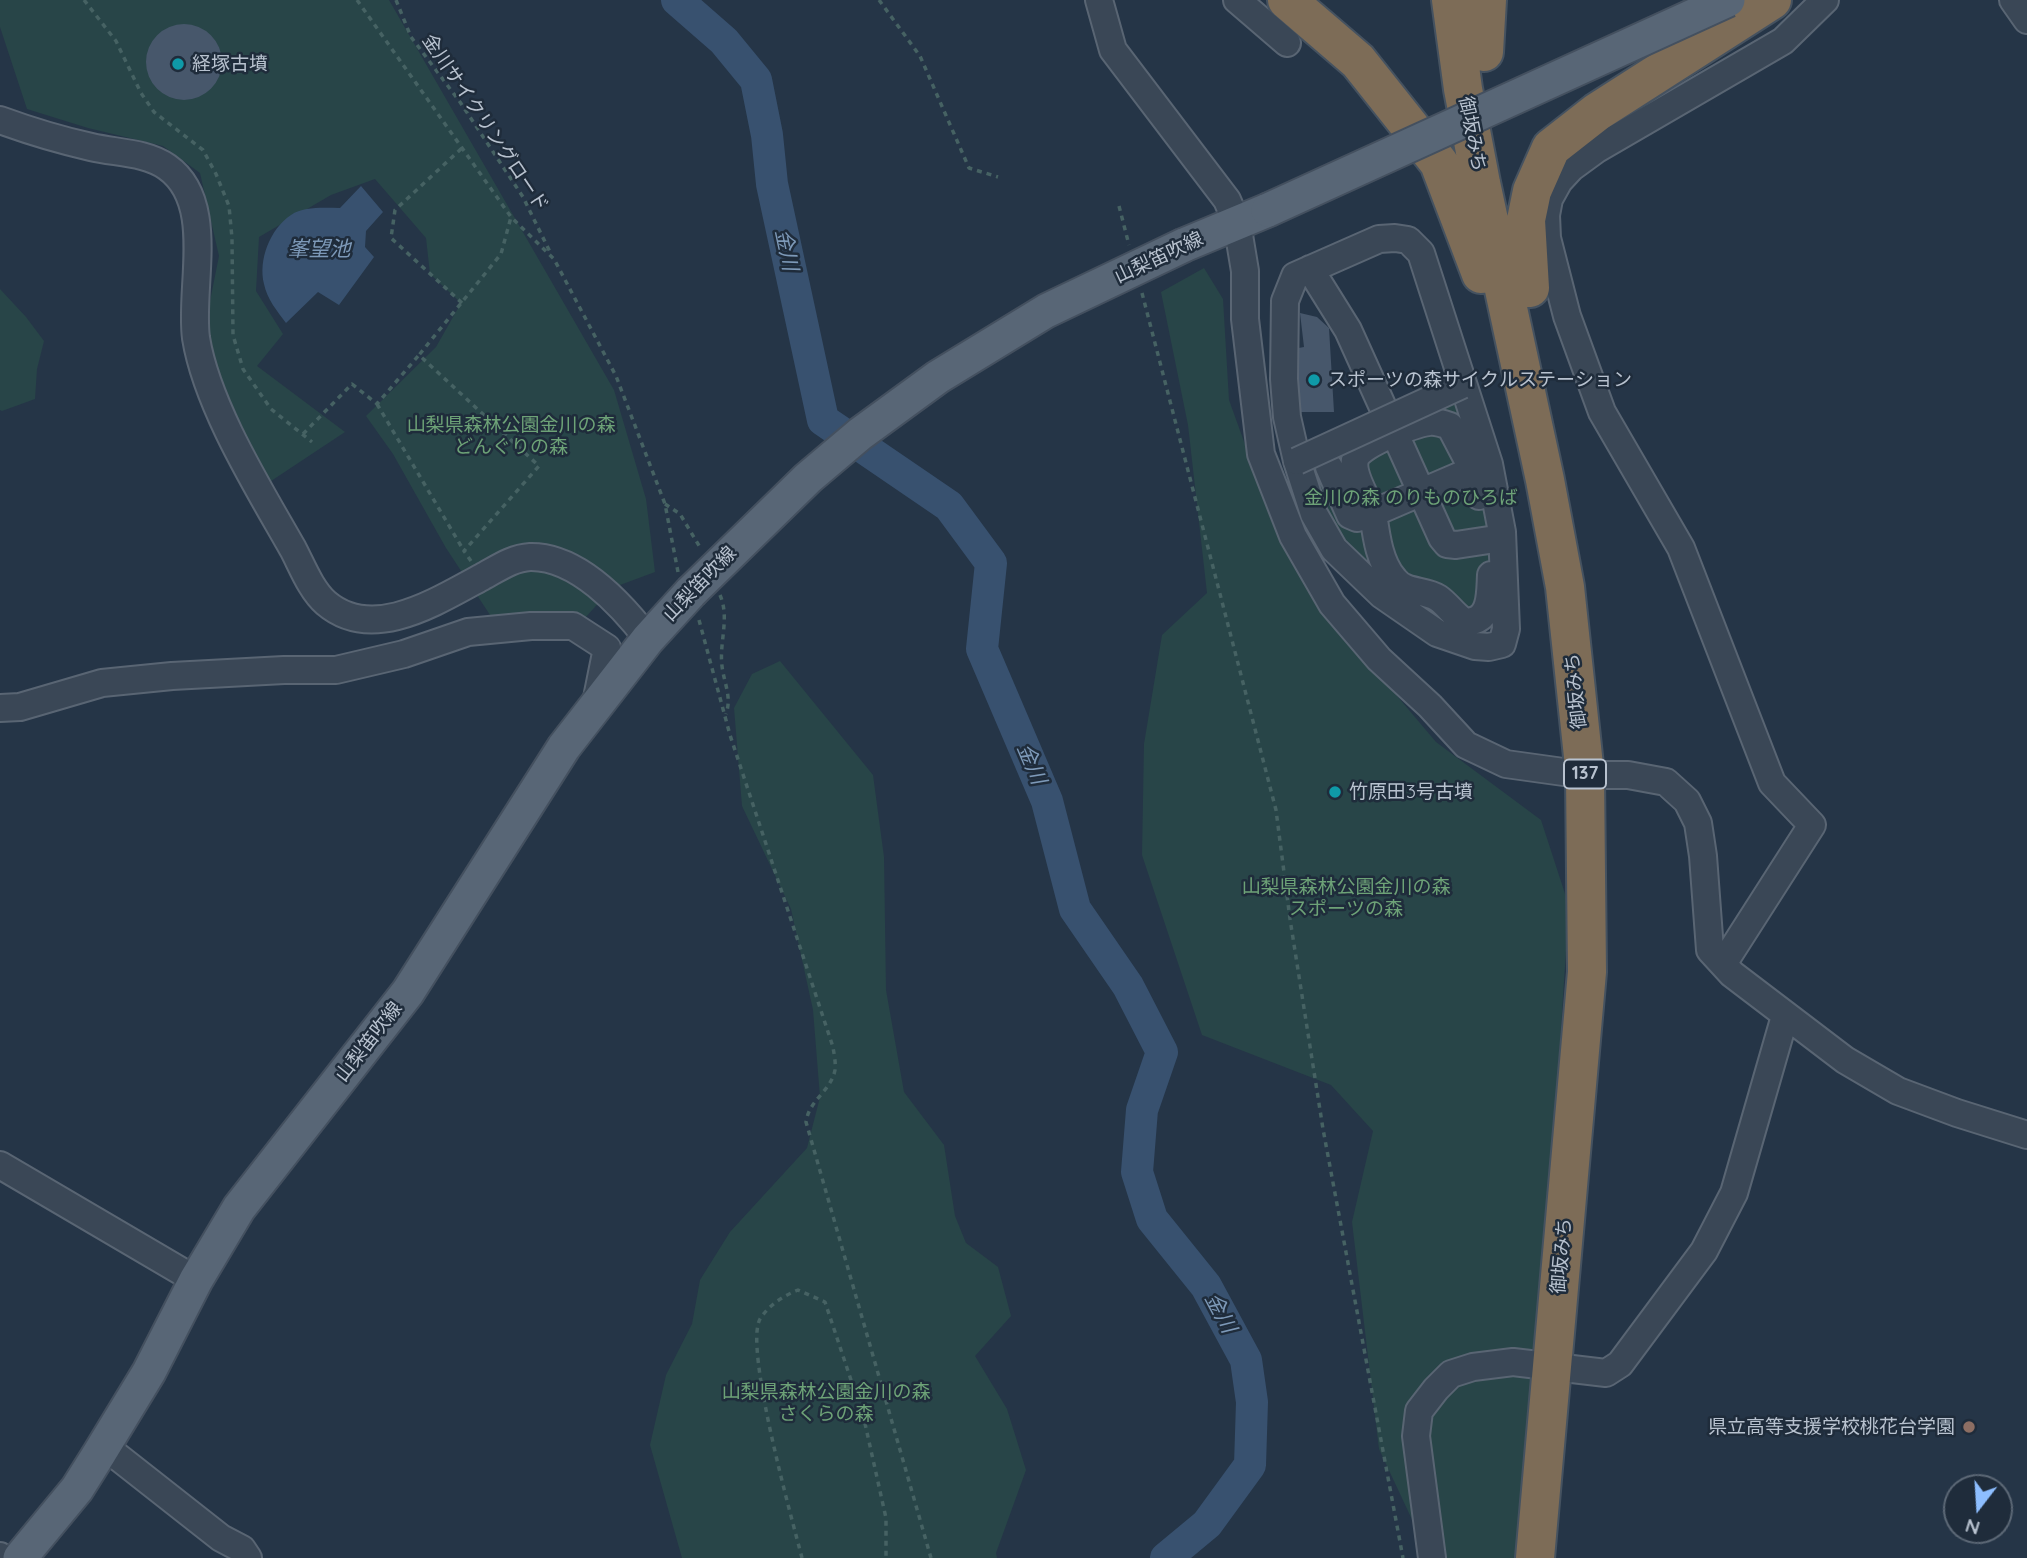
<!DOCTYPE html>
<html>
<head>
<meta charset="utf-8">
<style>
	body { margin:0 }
	#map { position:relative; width:2027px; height:1558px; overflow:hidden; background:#253547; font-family:Quicksand,sans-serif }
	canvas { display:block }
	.north { position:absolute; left:1943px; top:1474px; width:70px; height:70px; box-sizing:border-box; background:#1f2c3b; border:2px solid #5c6876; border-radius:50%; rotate:197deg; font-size:19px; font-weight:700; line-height:28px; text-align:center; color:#b8c2cf }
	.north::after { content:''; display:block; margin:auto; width:24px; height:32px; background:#8dbeff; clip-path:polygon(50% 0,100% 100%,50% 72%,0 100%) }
</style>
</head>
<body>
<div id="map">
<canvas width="2027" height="1558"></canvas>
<div class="north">N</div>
</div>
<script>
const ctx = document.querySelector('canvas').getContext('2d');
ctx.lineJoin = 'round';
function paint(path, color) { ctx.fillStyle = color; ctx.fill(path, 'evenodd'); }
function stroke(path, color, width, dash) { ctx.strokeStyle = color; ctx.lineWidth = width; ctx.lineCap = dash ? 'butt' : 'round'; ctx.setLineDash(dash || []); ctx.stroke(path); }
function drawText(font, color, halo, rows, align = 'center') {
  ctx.font = font + ' Quicksand,"Noto Sans JP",sans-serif'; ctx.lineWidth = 5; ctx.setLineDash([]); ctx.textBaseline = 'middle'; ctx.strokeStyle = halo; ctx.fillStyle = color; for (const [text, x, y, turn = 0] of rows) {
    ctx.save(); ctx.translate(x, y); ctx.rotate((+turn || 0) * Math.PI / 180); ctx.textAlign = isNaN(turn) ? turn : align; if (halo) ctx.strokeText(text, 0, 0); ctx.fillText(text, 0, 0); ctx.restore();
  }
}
paint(new Path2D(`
	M0,0H389L614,390L646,499L655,572L612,588L585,618H492L446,548L393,454L366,416L436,347L461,303L430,274L426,238L375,179L331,195L259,237L256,291L283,334L257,366L345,432L259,489L212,362L206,321L219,256L200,173L163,146L88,128L27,109L0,27Z
	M1204,268L1223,299L1229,400L1277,533L1326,612L1436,742L1541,820L1569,906L1547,1240L1515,1558H1430L1379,1449L1352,1222L1373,1131L1331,1085L1202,1035L1142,855L1144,744L1162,635L1207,593L1188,425L1161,292Z
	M0,289L26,317L44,341L37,369L35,399L2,411L0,410Z
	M1453,394L1463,406L1506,608L1491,611L1417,598L1379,578L1328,520L1305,461Z
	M780,661L873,775L884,857L886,990L904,1092L944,1145L955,1216L966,1243L998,1267L1011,1316L975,1356L1007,1409L1026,1470L996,1553L997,1558H682L650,1445L666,1375L692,1324L700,1280L730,1232L807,1148L820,1097L813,1010L791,909L742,806L734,708L752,674Z`), '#284548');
paint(new Path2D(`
	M361,186L383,212L366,231L365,247L374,257L339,305L318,292L286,323C277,311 267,299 264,284C258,260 270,229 291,215C304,206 324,208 340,208Z`), '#38516f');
stroke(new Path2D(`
	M677,0L724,41L756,80L767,135L772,184L823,420L949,506L991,563L982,649L1047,801L1075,909L1128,986L1162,1052L1142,1110L1137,1172L1152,1219L1206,1286L1246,1360L1252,1402L1250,1465L1207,1524L1166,1558`), '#38516f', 32);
paint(new Path2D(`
	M146 62a38 38 0 1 1 76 0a38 38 0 1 1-76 0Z
	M1300,313L1317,317L1329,328L1334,412H1296L1293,349L1304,347Z`), '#47576b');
const minor = new Path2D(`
	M1099,0L1113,50L1227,200L1237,223L1245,271V319L1261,454L1293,536L1332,604L1379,659L1430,706L1466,745L1506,764L1585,775H1628L1666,782L1687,801L1698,823L1703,856L1710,950L1732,974L1845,1060L1898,1091L1957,1113L2027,1135
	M1237,0L1287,43
	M2013,0L2027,20
	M0,120C30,131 60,140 91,147C116,153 146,152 167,167C217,202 189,287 196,338C207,406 259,489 293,549C302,566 311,590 326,603C373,643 437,601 482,577C497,569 512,558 530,557C577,556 622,605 648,639
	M1395,238L1408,240L1421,253L1489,464L1502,532L1506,629L1502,644L1489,647L1475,646L1437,633L1382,595L1334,549L1314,514L1297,461L1287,417L1284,379L1285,301L1295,276L1379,239Z
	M1310,269L1348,330L1442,538L1447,544L1456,545L1489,540
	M1329,467L1350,515L1357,518L1373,513C1376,534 1379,562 1394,579C1405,594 1424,589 1438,598C1447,604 1453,614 1462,620C1466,622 1468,622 1472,621C1492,617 1490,590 1491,575
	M1473,470L1373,513C1367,498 1349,472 1356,457C1362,444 1414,424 1429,422C1435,421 1444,424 1450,426L1473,470L1479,496
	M0,708L20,707L102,683L172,676L284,670H336L404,654L468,632L531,626H573L607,648L596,703
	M1723,964L1812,825L1772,783L1681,548L1602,412L1567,316L1547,238L1546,215L1549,199L1559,181L1571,168L1597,149L1783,41L1825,0
	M0,1165L196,1280
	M104,1446L221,1538L242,1549L248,1558
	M0,1556L2,1558
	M1432,1558L1416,1436L1419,1411L1436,1389L1451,1374L1473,1367L1513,1362L1606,1373L1620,1364L1704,1251L1734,1193L1785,1016`);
const major = new Path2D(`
	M1184,245L1268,210
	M20,1558L77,1489L99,1454L149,1372L196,1280L239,1208L408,992L564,747L648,639L691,592`);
const highway = new Path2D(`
	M1287,0L1358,61L1439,163L1481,274
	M1451,0L1463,89L1481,183L1545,480L1565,587L1585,775L1587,972L1535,1558
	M1484,52L1487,0
	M1530,288L1526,220L1532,191L1551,148L1597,112L1772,0`);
stroke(minor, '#596573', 30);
stroke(major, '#44505f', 37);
stroke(highway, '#455260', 42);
stroke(new Path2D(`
	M84,0L116,41L141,93L154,112L203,150L216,174L229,206L232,238L233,335L243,369L271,409L312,442
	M357,0L511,217L554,259L616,376L665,504L678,572
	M396,0L411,37L460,102L523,197L551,254
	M879,0L920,56L969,168L998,177
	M1119,206L1129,245
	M1142,293L1276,810L1290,919L1323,1129L1403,1558
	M462,303L391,238L395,210L462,148
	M377,404L464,551
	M303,434L352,384L377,404L419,355
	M665,504L680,514L701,549
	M471,561L464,551L539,466L419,355L501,254L511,217
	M720,595C730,618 719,642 722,666C724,683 732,697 726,714
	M699,620L730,735L833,1047C834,1054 836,1063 835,1070C831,1091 809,1100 806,1122L931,1558
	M802,1558C792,1519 744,1348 760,1319C769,1305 783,1296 798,1290L825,1302L864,1419L886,1518V1558`), '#466263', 3.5, [5, 5]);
stroke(minor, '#3a4756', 26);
stroke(major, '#586676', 33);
stroke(highway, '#7d6c57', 38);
const minorBridge = new Path2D(`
	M1297,461L1462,385`);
const majorBridge = new Path2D(`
	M1268,210L1728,0
	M691,592L808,478L860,434L938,377L1046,311L1184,245`);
stroke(minorBridge, '#596573', 30, []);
stroke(majorBridge, '#44505f', 37, []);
stroke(minorBridge, '#3a4756', 26);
stroke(majorBridge, '#586676', 33);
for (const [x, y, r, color] of [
	[178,64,7,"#0f9aa8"],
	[1314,380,7,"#0f9aa8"],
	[1335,792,7,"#0f9aa8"],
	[1969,1427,7,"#8d6e63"]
]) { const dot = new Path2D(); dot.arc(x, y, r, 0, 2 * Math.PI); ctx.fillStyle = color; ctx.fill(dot); stroke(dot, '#1f2c3b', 2.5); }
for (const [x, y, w] of [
	[1585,774,42]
]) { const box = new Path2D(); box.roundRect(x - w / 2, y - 14.5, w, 29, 5); ctx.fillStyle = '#1f2c3b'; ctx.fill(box); stroke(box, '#b8c2cf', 2); }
drawText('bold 18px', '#b8c2cf', null, [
	["137",1585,774]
]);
drawText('19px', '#b8c2cf', '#1f2c3b', [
	["経塚古墳",192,64],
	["スポーツの森サイクルステーション",1328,380],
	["竹原田3号古墳",1349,792],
	["県立高等支援学校桃花台学園",1955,1427,"right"]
], 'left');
drawText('19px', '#b8c2cf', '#1f2c3b', [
	["金川サイクリングロード",485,123,56],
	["御坂みち",1472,134,79],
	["山梨笛吹線",1159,258,-25],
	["山梨笛吹線",700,584,-46],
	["御坂みち",1576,691,-96],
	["山梨笛吹線",369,1042,-52],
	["御坂みち",1562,1256,-85]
]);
drawText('19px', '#6da277', '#1f2c3b', [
	["山梨県森林公園金川の森",511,425],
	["どんぐりの森",511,447],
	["金川の森 のりものひろば",1411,498],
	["山梨県森林公園金川の森",1346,887],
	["スポーツの森",1346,909],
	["山梨県森林公園金川の森",826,1392],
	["さくらの森",826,1414]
]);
drawText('italic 21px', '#7d99b8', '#1f2c3b', [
	["峯望池",319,250],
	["金川",786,250,78],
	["金川",1031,764,67],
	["金川",1220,1313,62]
]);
</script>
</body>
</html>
